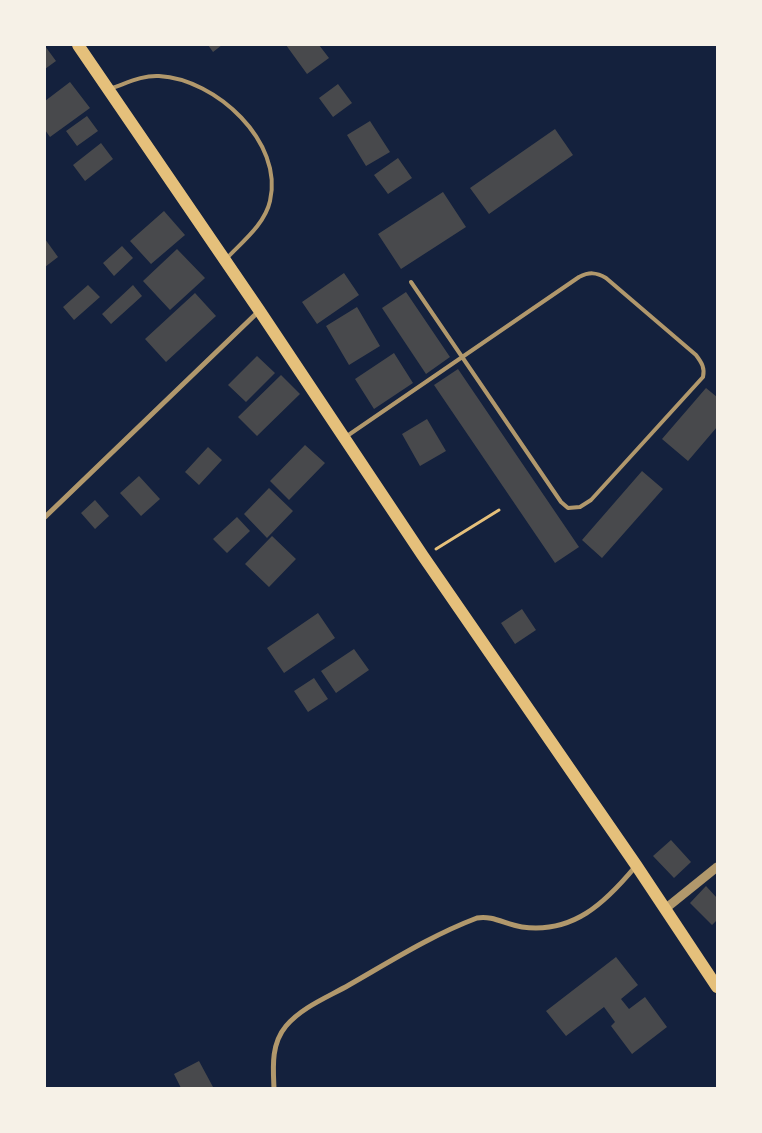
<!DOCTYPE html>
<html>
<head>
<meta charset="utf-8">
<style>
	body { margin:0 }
	#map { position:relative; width:762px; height:1133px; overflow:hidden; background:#14213d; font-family:Barlow,sans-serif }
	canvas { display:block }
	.frame { position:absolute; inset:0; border:46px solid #f6f1e7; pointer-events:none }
</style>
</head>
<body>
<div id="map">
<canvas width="762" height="1133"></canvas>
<div class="frame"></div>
</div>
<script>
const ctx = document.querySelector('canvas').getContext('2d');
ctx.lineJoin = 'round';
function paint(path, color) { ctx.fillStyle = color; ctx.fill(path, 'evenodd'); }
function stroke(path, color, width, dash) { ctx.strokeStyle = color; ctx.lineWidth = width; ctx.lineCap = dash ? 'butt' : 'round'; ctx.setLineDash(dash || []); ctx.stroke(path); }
paint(new Path2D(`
	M208,45H222L213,52Z
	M286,45H319L329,58L307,74Z
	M45,46L56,61L45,69Z
	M70,82L90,108L50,137L45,130V101Z
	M338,84L352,103L333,117L319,98Z
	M87,116L98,131L77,146L66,131Z
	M370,121L390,152L366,166L347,135Z
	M555,129L573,155L489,214L470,188Z
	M101,143L113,159L85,181L73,165Z
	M398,158L412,178L388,194L374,175Z
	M443,192L466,227L401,269L378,234Z
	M164,211L185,235L151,264L130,241Z
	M45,239L58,257L45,267Z
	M122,246L133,258L114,276L103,263Z
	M177,249L205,278L170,310L143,281Z
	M344,273L359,295L317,324L302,302Z
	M88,285L100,297L74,320L63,307Z
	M133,285L142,296L111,324L102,314Z
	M406,292L450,357L426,374L382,308Z
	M195,293L216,316L166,362L145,339Z
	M357,307L380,346L349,365L326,326Z
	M394,353L413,383L374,409L355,379Z
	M257,356L275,373L246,402L228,385Z
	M458,369L579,547L555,563L434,385Z
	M281,375L300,394L257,436L238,417Z
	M706,388L717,397V427L688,461L662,439Z
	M427,419L446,451L420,466L402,434Z
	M305,445L325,463L289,500L270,481Z
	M208,447L222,460L199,485L185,472Z
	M642,471L663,489L602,558L582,540Z
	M139,476L160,499L141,516L120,493Z
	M269,488L293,511L267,538L244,514Z
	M95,500L109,516L95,529L81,513Z
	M237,517L250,531L227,553L213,539Z
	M272,536L296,559L269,587L245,564Z
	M522,609L536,630L515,644L501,623Z
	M318,613L335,638L284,673L267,648Z
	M354,649L369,670L336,693L321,671Z
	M314,678L328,699L308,712L294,691Z
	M671,840L691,862L674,878L653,856Z
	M706,886L717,898V920L712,925L690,903Z
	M616,957L638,985L621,999L629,1009L645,997L667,1027L632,1054L611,1026L615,1022L604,1007L566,1036L546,1011Z
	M199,1061L213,1087L181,1088L174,1074Z`), '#48494c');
stroke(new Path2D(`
	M436,549L499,510`), '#e5c07b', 3);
stroke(new Path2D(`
	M112,88C127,83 143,75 159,76C216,79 284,142 270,201C265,224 242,242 227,258
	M347,436L579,277C589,272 596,272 606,278L696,355C702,363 705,368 703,377L591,500L580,507L568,508L561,502L411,282`), '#b1986c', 4);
stroke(new Path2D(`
	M45,517L259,311
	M274,1088C273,1067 271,1044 286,1026C302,1007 328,997 349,985C391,961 432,935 477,918C493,915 506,925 522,927C573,934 605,903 635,867`), '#b1986c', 5);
stroke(new Path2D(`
	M665,909L717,867`), '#b1986c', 9);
stroke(new Path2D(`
	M78,45L259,310L423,556L636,865L717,987`), '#e5c07b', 12);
</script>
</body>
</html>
